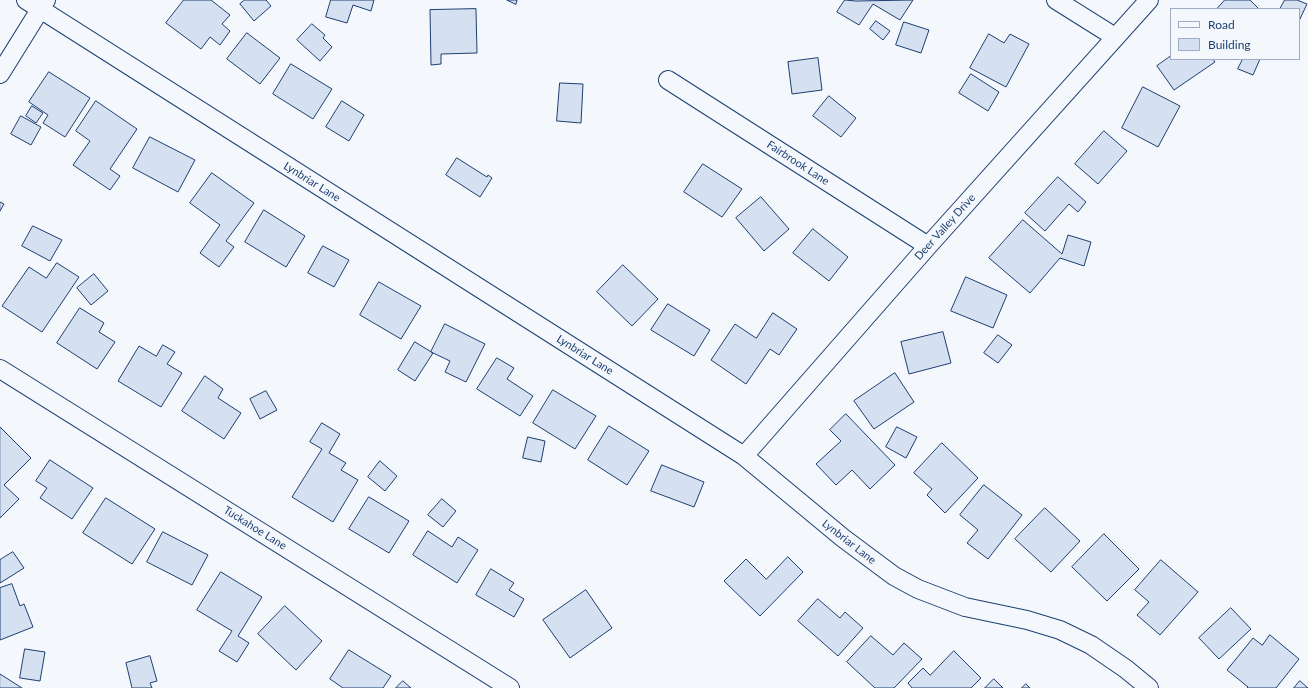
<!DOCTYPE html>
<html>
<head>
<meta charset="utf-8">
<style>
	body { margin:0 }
	#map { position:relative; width:1308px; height:688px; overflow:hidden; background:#f4f7fb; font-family:Lato,sans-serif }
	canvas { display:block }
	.legend { position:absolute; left:1170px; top:8px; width:130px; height:52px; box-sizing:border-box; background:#f4f7fb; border:1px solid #9eadc5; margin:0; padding:5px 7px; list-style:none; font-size:12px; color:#1d3f73 }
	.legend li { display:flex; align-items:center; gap:8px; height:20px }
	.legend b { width:20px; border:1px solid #9eadc5 }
</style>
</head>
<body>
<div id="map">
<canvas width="1308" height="688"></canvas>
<ul class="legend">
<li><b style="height:5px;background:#f4f7fb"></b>Road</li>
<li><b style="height:11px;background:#d5e0f0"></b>Building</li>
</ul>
</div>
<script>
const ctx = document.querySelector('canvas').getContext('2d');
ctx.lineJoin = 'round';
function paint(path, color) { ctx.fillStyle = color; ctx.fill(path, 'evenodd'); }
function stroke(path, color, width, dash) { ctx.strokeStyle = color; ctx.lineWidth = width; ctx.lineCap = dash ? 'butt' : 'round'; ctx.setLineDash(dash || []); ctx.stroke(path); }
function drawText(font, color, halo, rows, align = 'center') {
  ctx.font = font + ' Lato,sans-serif'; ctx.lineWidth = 3; ctx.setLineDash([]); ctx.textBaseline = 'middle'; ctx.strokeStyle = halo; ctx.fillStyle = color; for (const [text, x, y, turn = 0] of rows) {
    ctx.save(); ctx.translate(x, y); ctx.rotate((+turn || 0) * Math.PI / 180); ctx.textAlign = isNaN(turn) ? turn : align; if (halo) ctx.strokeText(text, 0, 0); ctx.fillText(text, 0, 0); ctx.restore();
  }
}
const building = new Path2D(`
	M184,0H211L230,15L222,24L230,31L220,45L210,37L201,49L166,23Z
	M245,0H266L271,6L254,21L240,4Z
	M331,0H374L371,11L353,5L347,23L326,17Z
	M507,0H517L516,4Z
	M845,0L856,1L913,0L900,20L873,4L859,25L837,12Z
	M1225,0H1250L1259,9H1217Z
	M1285,0H1297L1307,4L1299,21V9H1280Z
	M476,9L477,53L441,54V64L431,65L430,10Z
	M876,21L890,31L883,40L870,29Z
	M904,22L929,30L921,53L896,45Z
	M312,24L325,35L323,38L332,47L320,61L297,40Z
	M247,33L280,58L260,84L227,59Z
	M989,34L1004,43L1010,34L1029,44L1006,87L970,68Z
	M1171,56V59H1213L1215,62L1174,90L1157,66Z
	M818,58L822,90L792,94L788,62Z
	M1243,59H1260L1253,75L1238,69Z
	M291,64L332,89L313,119L273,94Z
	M49,72L90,98L65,137L43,123L48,115L29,102Z
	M971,74L999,92L988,111L959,93Z
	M560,83L583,84L581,123L557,121Z
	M1143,87L1180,106L1158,147L1122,128Z
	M829,96L856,118L841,137L813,116Z
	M96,101L137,129L110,169L120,176L110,190L73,165L90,141L76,131Z
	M342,101L364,115L349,141L326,127Z
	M32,106L43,113L36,123L26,116Z
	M21,116L41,127L31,145L11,134Z
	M1104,131L1127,151L1098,184L1075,164Z
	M150,137L195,160L178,192L133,168Z
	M457,158L487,177L488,175L492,178L480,197L446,175Z
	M703,164L742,189L722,217L684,192Z
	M212,173L254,203L226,241L234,247L219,267L200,253L220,225L190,203Z
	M1058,177L1086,202L1078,212L1069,204L1045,231L1025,213Z
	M761,197L789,229L764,251L736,218Z
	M0,202L4,204L0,211Z
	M264,210L305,236L286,267L245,242Z
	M1023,220L1062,254L1068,235L1091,242L1084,266L1060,258L1030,293L989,258Z
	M33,226L62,240L50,261L22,246Z
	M813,229L848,257L829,281L793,253Z
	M323,246L349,260L334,287L308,273Z
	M57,263L79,277L42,332L2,306L29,267L46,278Z
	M623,265L658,299L632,326L597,292Z
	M94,274L108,291L91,305L77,288Z
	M966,277L1007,295L993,328L951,311Z
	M379,282L421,306L401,339L360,315Z
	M668,304L710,330L694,356L651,330Z
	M80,308L104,323L99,332L115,342L97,369L57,343Z
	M773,313L797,329L779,355L770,349L746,384L711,360L735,324L756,338Z
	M445,324L485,344L466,382L445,372L450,361L431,352Z
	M943,332L951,363L909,374L901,342Z
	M998,335L1012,345L998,363L984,353Z
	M415,342L433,353L415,381L398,370Z
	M163,345L175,352L167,364L182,373L161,407L118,381L139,346L156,356Z
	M497,358L514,368L507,379L533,396L520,416L477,389Z
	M895,373L914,402L874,429L854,401Z
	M205,376L223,389L218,398L241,413L224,439L182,411Z
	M553,390L596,416L575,449L533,423Z
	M266,391L277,410L260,419L250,399Z
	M846,414L895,465L870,489L852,470L836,485L816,464L841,441L830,430Z
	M322,423L340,434L329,453L346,463L341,470L358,480L333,522L292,497L322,449L310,442Z
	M609,426L649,451L627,485L588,460Z
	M0,427L31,458L4,485L19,499L0,518Z
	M897,427L917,437L906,458L886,447Z
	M528,437L545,441L541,462L523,458Z
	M942,443L978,478L945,513L927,495L932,489L914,473Z
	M50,460L93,488L72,519L40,498L47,488L36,481Z
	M380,461L397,476L385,491L368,477Z
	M662,465L704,482L694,507L651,491Z
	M984,485L1022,515L988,559L967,543L978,530L960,515Z
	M369,497L409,521L389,553L349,529Z
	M106,498L155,529L132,564L83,533Z
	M442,499L456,511L443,527L428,515Z
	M1045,508L1080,541L1051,572L1015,539Z
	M428,531L452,547L458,537L478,550L457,583L413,555Z
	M163,532L208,555L192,585L147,562Z
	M1104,534L1139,569L1107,601L1072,567Z
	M13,552L24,568L0,583V560Z
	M788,557L803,572L760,616L724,581L746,559L766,579Z
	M1161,560L1198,592L1160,635L1137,615L1149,602L1135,590Z
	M491,569L514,583L509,590L524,599L514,617L476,595Z
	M221,572L262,597L238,636L249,643L237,662L219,651L232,631L197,610Z
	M12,584L20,606L24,604L33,627L0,640V588Z
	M586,590L612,628L570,658L543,620Z
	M818,599L840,618L845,612L863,628L838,656L798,621Z
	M285,606L322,641L296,670L258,634Z
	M1231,608L1251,629L1219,659L1199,638Z
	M1270,635L1299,659L1276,688H1247L1248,687L1227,670L1253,638L1262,645Z
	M871,636L893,655L904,643L922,659L894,688H875L847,662Z
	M25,649L45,652L40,681L20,678Z
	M349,650L391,676L383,688H343L330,679Z
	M954,651L981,678L971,688H912L908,683L923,668L930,675Z
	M150,656L157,681L150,683L152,688H132L126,663Z
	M0,674L22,688H0Z
	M994,679L1003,688H985Z
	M403,681L411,688H396Z
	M1300,681L1308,688H1294Z
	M1026,684L1030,688H1022Z`);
paint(building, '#d5e0f0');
stroke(building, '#1d3f73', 1);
const street = new Path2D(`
	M26,0L744,456L843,538L894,576L918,589L965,607L1027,620L1060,630L1091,645L1126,669L1149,688
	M1056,0L1115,37
	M0,74L46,0
	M668,80L928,246
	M0,369L510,688
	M744,456L928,246L1149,0`);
stroke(street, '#1d3f73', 20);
stroke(street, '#f4f7fb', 18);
drawText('11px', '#1d3f73', '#f4f7fb', [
	["Fairbrook Lane",798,163,33],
	["Lynbriar Lane",312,182,32],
	["Deer Valley Drive",945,227,-48],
	["Lynbriar Lane",585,355,32],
	["Tuckahoe Lane",255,528,32],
	["Lynbriar Lane",849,542,38]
]);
</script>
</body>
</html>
